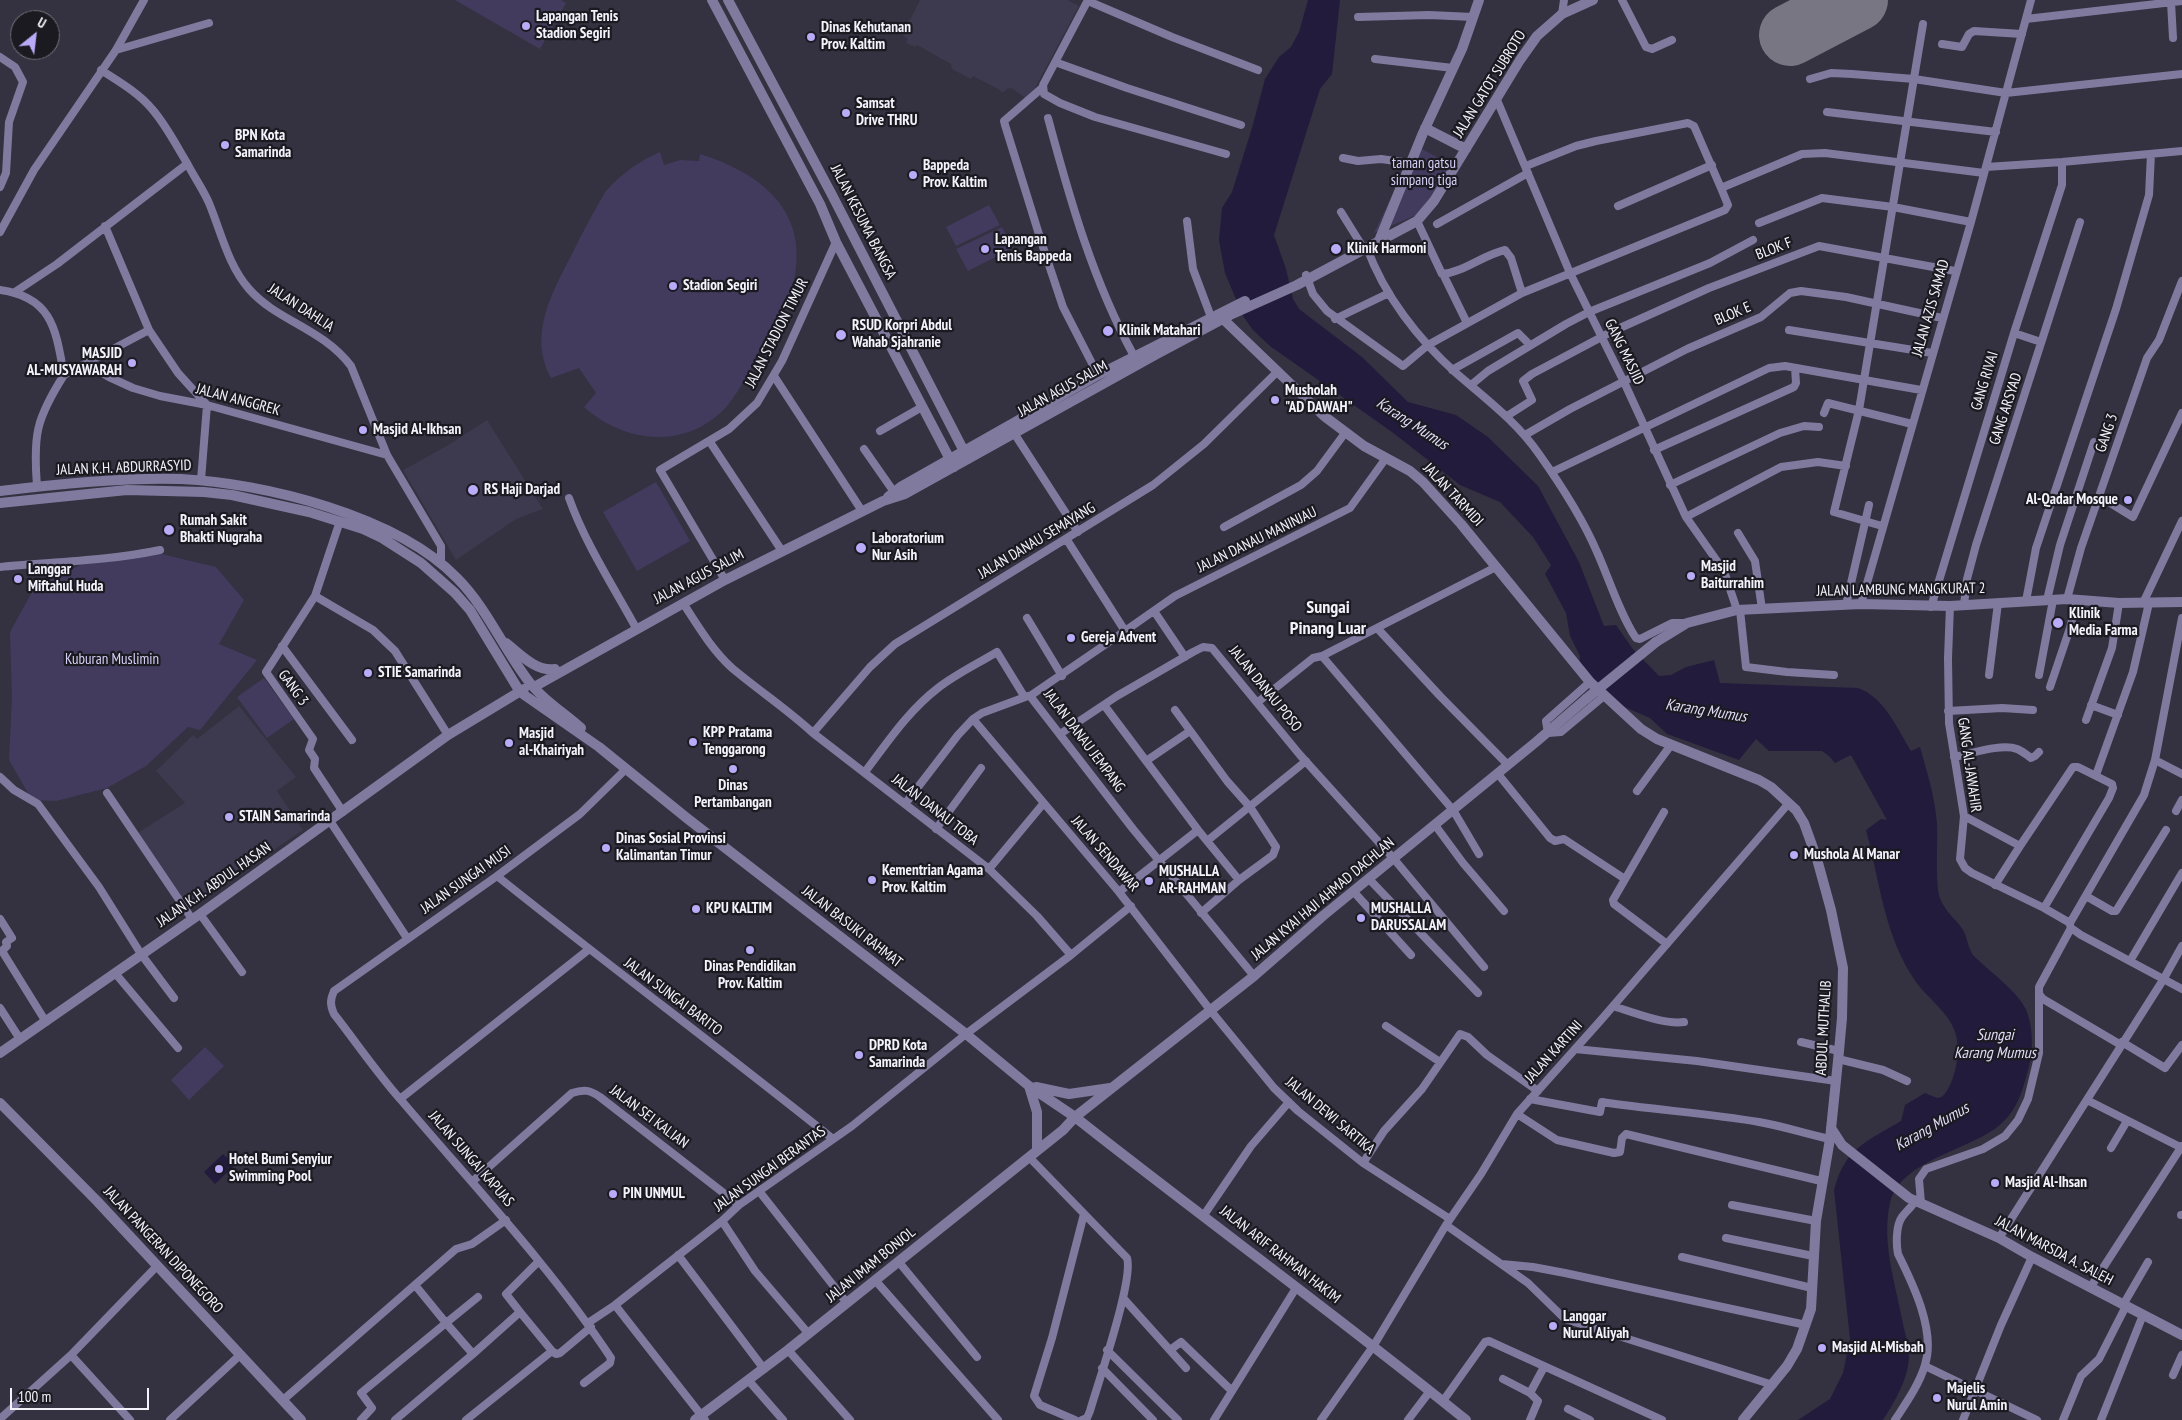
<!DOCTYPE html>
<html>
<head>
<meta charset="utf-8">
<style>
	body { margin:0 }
	#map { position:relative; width:2182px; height:1420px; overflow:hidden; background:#343140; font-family:"PT Sans Narrow",sans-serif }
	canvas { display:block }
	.north { position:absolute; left:10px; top:10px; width:50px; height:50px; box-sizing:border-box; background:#1b1a21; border:1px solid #727179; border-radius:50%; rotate:29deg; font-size:14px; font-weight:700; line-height:20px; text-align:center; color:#f4f3fc }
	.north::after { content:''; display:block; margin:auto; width:18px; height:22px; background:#b9abf7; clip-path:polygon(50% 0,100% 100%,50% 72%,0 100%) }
	.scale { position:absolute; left:10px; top:1388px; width:139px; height:22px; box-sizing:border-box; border:2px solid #f4f3fc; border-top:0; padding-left:6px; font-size:15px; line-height:18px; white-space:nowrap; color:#f4f3fc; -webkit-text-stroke:4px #1b1a21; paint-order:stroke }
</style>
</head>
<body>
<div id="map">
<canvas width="2182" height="1420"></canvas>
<div class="north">U</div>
<div class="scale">100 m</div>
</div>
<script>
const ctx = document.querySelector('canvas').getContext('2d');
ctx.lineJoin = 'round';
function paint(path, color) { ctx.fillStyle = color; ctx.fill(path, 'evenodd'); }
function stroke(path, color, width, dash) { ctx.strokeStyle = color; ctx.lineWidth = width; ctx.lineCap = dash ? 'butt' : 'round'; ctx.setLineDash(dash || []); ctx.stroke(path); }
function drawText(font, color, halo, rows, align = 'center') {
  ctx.font = font + ' "PT Sans Narrow",sans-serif'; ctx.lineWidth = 4.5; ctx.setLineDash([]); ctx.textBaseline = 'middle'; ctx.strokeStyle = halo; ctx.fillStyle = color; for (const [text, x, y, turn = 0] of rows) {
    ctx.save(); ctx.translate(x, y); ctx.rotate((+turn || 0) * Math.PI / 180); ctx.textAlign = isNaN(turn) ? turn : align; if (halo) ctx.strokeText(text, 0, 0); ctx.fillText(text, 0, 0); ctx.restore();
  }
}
paint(new Path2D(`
	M920,0H1067L1079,6L1034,90L1025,98L1013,89L1008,88L1004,92H1001L1000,90L973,76L971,79L952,69L951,64L917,45L915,47L906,43L908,39L900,33L902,27L911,18Z
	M487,420L543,509L516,519L456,560L403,470L445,447Z
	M239,706L296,777L277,791L303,830L185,910L136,834L185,803L156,771L193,735L197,739Z`), '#3d3a4f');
paint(new Path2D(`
	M455,0H561L566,3L540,49Z
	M1416,146L1452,165L1421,213L1374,233Z
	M660,152L664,165L680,160L699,161L700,154C757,172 807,207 795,275C791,298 776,320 765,340C753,362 743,387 727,406C688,450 625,444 584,407L596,393L579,368L551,378C527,335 553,291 573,252C583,231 594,211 606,191C622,173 638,162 660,152Z
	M989,205L1000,225L956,246L946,227Z
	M1002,227L1013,248L968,271L956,249Z
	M656,482L690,541L637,571L603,512Z
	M153,552L216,567L244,600L219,644L257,660L200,730L188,727L146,766L107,788L56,801L32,800L9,760L12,698L10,632L37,583L93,560Z
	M264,678L294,719L267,738L237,697Z
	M205,1047L224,1066L189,1100L171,1080Z`), '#423b5e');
paint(new Path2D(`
	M1308,0H1340L1332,74L1320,89L1274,235L1286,269L1293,299L1299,309L1362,357L1408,402L1456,415L1488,437L1538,486L1579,562L1604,626L1616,625L1632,648L1659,676L1671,675L1686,667L1714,660L1720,683L1858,688C1884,697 1897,728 1911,751L1920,747C1927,772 1935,797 1937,824C1938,840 1935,886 1940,898C1945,912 1956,919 1963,930C1968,938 1968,952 1976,958C1989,971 2021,994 2027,1012C2034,1031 2033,1055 2027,1074C2022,1092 2017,1109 2003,1122C1973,1151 1901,1158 1890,1203C1881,1243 1896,1285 1903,1324C1905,1333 1909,1345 1909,1355C1909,1378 1895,1401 1883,1420H1798L1830,1399L1843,1373L1850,1339L1834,1190C1845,1148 1866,1142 1901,1121L1905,1105L1925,1093L1937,1098L1942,1097C1954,1085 1960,1057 1957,1040C1954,1016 1929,1000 1916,982C1884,936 1880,882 1866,830L1881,819L1887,820L1851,755L1835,763L1829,756L1822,751H1769L1756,739L1739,760L1667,734L1650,718L1613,702L1579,666L1580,656L1570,636L1566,613L1545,574L1551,565L1533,537L1500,502L1460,485L1392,432L1270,346L1253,330L1243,316L1225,273L1219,240L1222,208L1232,192L1252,128L1265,79L1279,57L1291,47L1299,32Z
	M223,1154L235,1165L215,1184L204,1172Z`), '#231b3c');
stroke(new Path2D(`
	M1790,35L1857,0`), '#787682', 62);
stroke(new Path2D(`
	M1088,0L1043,85L1044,94L1060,103L1095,117L1226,154
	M1622,0L1646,47L1652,49L1672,40
	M1088,1L1172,37L1258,70
	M2171,2L2173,38
	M1562,14L1564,0
	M1358,17L1429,15L1473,17
	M2026,19L2182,1
	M1942,44L1962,47L1969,34L1974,31L2022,34
	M116,50L209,23
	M0,57L15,67L23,82L9,122L6,173L0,187
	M1375,59L1453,68
	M1055,62L1127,88L1241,125
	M101,70C118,81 139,93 152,109C166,125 176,145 187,163C194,177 203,189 209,203C221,232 228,265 249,289C277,321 322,328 351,366L387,455L441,546V564
	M1810,79L1831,73L1852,74L1914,79L2006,93L2182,74
	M1042,88L1004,121L1005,125L1042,244L1063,307L1098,375
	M1497,100L1570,273L1624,382L1686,517L1724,571L1737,610
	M1827,112L1996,132
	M1048,118C1070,200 1093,281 1134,356
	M1343,158L1358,161L1381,159L1410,163
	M1526,166L1576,146L1596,141L1688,123L1694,126L1721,188
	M1986,167L2062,162L2182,151
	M1618,206L1712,165
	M1341,212L1364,249
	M1187,221L1193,269L1211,317
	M1417,221L1442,274C1464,272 1483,255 1505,250L1511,258L1522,293
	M1759,223L1822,198L1893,207L1971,222
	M1437,224L1528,173
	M105,226L149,330L178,373L207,405L201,480
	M0,232L34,170L116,50L144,0
	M1367,248C1384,295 1418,339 1456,373C1486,399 1516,421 1539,454C1561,485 1582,517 1597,552C1608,576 1621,617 1636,638L1640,639L1672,623H1685
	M1443,274L1467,323
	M1306,275L1313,294L1327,311L1403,366L1428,345L1522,293L1725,210L1728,205L1721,188L1802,154L1825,153L1984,173
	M0,290C53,297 56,331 64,375C36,419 33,435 37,486
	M15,292L57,264L187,164
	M1335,319L1389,293
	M1789,330L1932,353
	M2014,333L2041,342
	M86,363L109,377L133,388L160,396L207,405L387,455
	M1452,370L1518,333L1530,345
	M64,375L149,330
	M774,376L862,511
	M1471,385L1488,371L1566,324L1589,312L1710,263L1753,240
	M1824,413L1828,403L1912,424
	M1507,416L1532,400L1523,381L1532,374L1611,332L1709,288L1819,246L1955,271
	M880,431L922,407
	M1014,433L1078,532
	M1525,435L1570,409L1687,349L1761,317L1790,293L1801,291L1846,297L1942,318
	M710,442L782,551
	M864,449L894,492
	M1654,450L1794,387L1796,383L1795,368
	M1552,472L1769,368L1785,366L1921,390
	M1670,485L1780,433L1804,426L1819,427
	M2099,496L2133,517L2182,413
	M569,498C585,543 613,586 636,628
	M1686,517L1781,467L1818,462L1846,466
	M340,521L315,596L266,672L313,739L309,750L315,759L314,768L343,812
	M1882,526L1834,512L1859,410L1923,24
	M1224,527L1301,485L1317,471L1345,433
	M1738,533L1755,561L1762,609
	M1067,540L1125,631L1030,696L1133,829L1254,976
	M0,567C53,562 107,561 160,550
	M725,580L660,470L729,429L757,403L782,361L836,242
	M315,596L373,630L395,651L448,735
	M2067,599L2081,548L2147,358L2159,340L2182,281
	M2047,600L2060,545L2094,442
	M2026,601L2036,548L2116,309L2149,195L2151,154
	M2143,603L2182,521
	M1861,604L1971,222L2031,0
	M1846,605L1869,505
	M1964,605L1967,579L1976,545L2080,222
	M1950,606L1948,658L1949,723L1964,816L1960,859L1965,868L1972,873L2044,908L2070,923
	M1931,607L2014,333L2062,185V162
	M1740,610L1746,667L1787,672L1834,675
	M1154,611L1185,657
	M1027,618L1062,676
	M1378,629L1440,696L1508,765
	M1125,631L1175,596L1350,508L1386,458
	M282,646L352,740
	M1322,656L1453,810L1479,854
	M1989,675L1998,603
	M2039,675L2053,600
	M1590,682L1546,721L1548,733L1561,732L1604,696
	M2050,687L2070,628L2077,600
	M1258,702L1313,658L1322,656L1496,567
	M1104,705L1198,830L1239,880
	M2091,705L2118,715
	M1175,710L1227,781L1250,807L1276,847L1273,855L1239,880L1201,913
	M1948,711L2002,708L2033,710
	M973,719L1119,892L1211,1011L1274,1088L1298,1111L1363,1163L1450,1219
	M2086,720L2112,648L2119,603
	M813,733L870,667L895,644L1153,485L1204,444L1277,372
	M1060,734L1117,696L1193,652L1203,647L1212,648L1300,755L1394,859L1484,967
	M1954,757C1970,754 2002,743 2017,749C2022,751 2027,755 2031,758L2035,756L2039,752
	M2155,760L2182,774
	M1146,761L1190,731
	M865,772C887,743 908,711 938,688C956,674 977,664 997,652L1024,696
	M1498,774L1550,838L1555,841L1564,839L1625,879
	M2096,775L2133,672L2149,603
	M0,777L14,790L38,804L99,887L141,954L174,998
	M1637,791L1671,745
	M107,793L192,919
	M905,804L958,735L973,719L982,713L1028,696
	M2176,811L2182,800
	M1664,812L1613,900L1614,904L1667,944
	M1964,816L2020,846L2073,767H2078L2112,784L2113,788L2109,798L2044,908
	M330,821L407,938
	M1435,825L1463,863L1504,911
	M936,829L981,768
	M1207,841L1306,761
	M989,869L1043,804
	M497,876C608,965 722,1050 833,1139
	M1369,879L1478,993
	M1995,885L2020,846
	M1353,891L1411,955
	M1119,892L1198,830
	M2086,896L2112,911H2116L2166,830
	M200,914L242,972
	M0,919L12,938L6,942L7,946L2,951L46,1022
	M2070,923L2144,795L2155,760L2182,618
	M2070,925L2071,928L2081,935L2182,989
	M1071,955L1131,906
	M2130,961L2182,873
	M115,973L178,1048
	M2039,994L2043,999L2121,1045
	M1613,1006C1632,1012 1665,1025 1684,1022
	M0,1008L20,1039
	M1386,1026L1440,1062
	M1801,1042L1839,1051
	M2122,1042L2165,1068L2182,1045
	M1575,1049L1697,1061L1836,1081
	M1838,1059L1883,1070L1907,1081
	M400,1099L588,950
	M1530,1099L1600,1112L1602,1102C1654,1110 1707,1113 1759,1122C1783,1126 1806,1134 1830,1139
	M2087,1100L2182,1148
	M1517,1114L1557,1140L1614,1153L1620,1152L1622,1138L1626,1134L1821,1181
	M2111,1148L2127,1121
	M1029,1157L1127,1258C1134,1279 1098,1383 1090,1411L1087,1418L1082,1420
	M1363,1163L1384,1131L1422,1089L1460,1034L1468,1037L1487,1055L1538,1091
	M473,1181L572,1093C584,1089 590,1090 600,1097L739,1205
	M759,1191L847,1303
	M1921,1203L1919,1179L1926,1169L1983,1149L2005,1136L2018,1120L2028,1099L2039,1053V987L2071,928
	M1732,1205L1816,1221
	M1204,1215L1251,1146L1289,1102
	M2181,1215H2182
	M722,1221L755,1271L808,1333
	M1446,1225L1528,1283L1565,1319L1773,1385
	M1726,1238L1813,1256
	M1999,1238L2163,980L2182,946
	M678,1255L764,1369
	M1682,1257L1812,1288
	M898,1261L977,1357
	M1502,1264L1533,1267L1565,1273L1806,1325
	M875,1280L998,1420
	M2090,1288L2182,1146
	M1123,1298L1186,1368
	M615,1305L705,1420
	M2123,1305L2148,1262
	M520,1312L552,1351
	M588,1323L615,1305L722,1221L739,1205L852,1126L966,1034L1071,955L1037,916L989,869L813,733C787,709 758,690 732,668C712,650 698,626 683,603
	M788,1350L850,1420
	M1107,1350L1178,1420
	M1170,1350L1181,1342L1232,1391
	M473,1354L520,1312L506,1294L538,1262
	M71,1355L130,1420
	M1925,1366L2037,1420
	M1102,1368L1153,1420
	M2173,1375L2182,1355
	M1503,1379L1530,1393L1544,1367
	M749,1381L783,1420
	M584,1383L610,1363L611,1358C550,1266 473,1185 401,1100C377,1073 356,1042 334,1014C330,1005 330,1000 334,991L497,876L580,814L626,769
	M283,1400L456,1249L472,1244L506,1220
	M1443,1401L1485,1342L1489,1341L1662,1420
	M1568,1409L1590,1420
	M0,1419L71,1355L157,1266
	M170,1420L240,1355
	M361,1420L372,1408L361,1393L446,1323L415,1285
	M395,1420L473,1354L446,1323L478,1297
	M466,1420L552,1351L556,1354L560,1353L591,1327
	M1075,1420L1040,1405L1034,1396L1052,1338L1084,1214
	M1214,1420L1296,1288
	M1321,1420L1374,1345L1446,1225L1481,1174L1517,1114L1601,1020L1789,803
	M1408,1420L1430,1391
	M1530,1420L1538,1401L1530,1393
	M1895,1420C1906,1403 1919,1385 1925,1365C1936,1331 1913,1284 1898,1254C1896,1244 1896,1225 1902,1217C1906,1211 1912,1207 1916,1200
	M1963,1420L2001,1325L2032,1257
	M2063,1420L2081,1376L2099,1359L2126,1306
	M2101,1420L2143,1315`), '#807a9e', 8);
stroke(new Path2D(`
	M712,0L820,204L836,242L954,467
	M728,0L831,193L968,459
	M1425,128L1466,149
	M1379,241L1423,133L1462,49L1479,0
	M1223,319L1324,416L1364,446L1410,471L1423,482L1461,524L1590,682L1641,729L1657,739L1759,780L1771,787L1796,810L1804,823L1817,859L1831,910L1843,968L1842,1018L1839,1051L1830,1139L1816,1221L1811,1309L1797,1349L1787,1366L1743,1420
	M0,491C57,484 124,477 181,479C264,483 397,516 457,578C487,608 504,650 530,683C544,701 565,713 581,728
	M888,497L902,486L1098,375L1245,301
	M0,503L127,490L204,492L232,495L309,512L363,529L382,538L421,563L455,593L470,610L520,692L599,747L688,819L966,1034L1029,1086L1075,1117L1063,1130L788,1350L695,1420
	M1656,642L1687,623L1737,610L1861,604L1950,606L2067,599L2119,603L2182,602
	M506,643C520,654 536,672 555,669
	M534,687L725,580L883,501L905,494L1157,354L1230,315L1297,285L1417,221L1434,201L1520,60L1537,36L1562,14L1593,0
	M0,1053L200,914L448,735L524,689
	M1029,1086L1037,1112V1150
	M1036,1087L1069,1094L1110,1088
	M0,1103L97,1201L301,1420
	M1831,1128L1842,1145L1909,1198L1999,1238L2032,1257L2182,1335
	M1466,1420C1338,1316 1204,1219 1075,1117L1254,976L1324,915L1536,742L1586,699`), '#807a9e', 10);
stroke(new Path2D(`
	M1586,699L1656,642`), '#807a9e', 10);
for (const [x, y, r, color] of [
	[526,26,5,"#b9abf7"],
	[811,37,5,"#b9abf7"],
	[846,113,5,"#b9abf7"],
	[225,145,5,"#b9abf7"],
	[913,175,5,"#b9abf7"],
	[985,249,5,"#b9abf7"],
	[1336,249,6,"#b9abf7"],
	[673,286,5,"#b9abf7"],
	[1108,331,6,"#b9abf7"],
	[841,335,6,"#b9abf7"],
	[132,363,5,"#b9abf7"],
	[1275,400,5,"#b9abf7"],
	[363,430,5,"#b9abf7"],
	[473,490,6,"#b9abf7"],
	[2128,500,5,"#b9abf7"],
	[169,530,6,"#b9abf7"],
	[861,548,6,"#b9abf7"],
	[1691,576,5,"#b9abf7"],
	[18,579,5,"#b9abf7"],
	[2058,623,6,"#b9abf7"],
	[1071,638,5,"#b9abf7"],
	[368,673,5,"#b9abf7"],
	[693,742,5,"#b9abf7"],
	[509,743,5,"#b9abf7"],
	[733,769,5,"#b9abf7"],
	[229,817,5,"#b9abf7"],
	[606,848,5,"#b9abf7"],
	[1794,855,5,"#b9abf7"],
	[872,880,5,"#b9abf7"],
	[1149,881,5,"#b9abf7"],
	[696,909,5,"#b9abf7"],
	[1361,918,5,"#b9abf7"],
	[750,950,5,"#b9abf7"],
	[859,1055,5,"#b9abf7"],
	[219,1169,5,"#b9abf7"],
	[1995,1183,5,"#b9abf7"],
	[613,1194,5,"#b9abf7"],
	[1553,1326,5,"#b9abf7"],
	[1822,1348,5,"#b9abf7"],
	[1937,1398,5,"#b9abf7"]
]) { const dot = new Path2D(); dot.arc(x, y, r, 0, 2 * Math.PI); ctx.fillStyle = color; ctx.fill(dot); stroke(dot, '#1b1a21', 2); }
drawText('bold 15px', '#f4f3fc', '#1b1a21', [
	["Lapangan Tenis",536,17],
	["Stadion Segiri",536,34],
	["Dinas Kehutanan",821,28],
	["Prov. Kaltim",821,45],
	["Samsat",856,104],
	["Drive THRU",856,121],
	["BPN Kota",235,136],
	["Samarinda",235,153],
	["Bappeda",923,166],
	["Prov. Kaltim",923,183],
	["Lapangan",995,240],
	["Tenis Bappeda",995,257],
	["Klinik Harmoni",1347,249],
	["Stadion Segiri",683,286],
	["RSUD Korpri Abdul",852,326],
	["Wahab Sjahranie",852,343],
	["Klinik Matahari",1119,331],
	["MASJID",122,354,"right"],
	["AL-MUSYAWARAH",122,371,"right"],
	["Musholah",1285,391],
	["\"AD DAWAH\"",1285,408],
	["Masjid Al-Ikhsan",373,430],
	["RS Haji Darjad",484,490],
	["Al-Qadar Mosque",2118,500,"right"],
	["Rumah Sakit",180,521],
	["Bhakti Nugraha",180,538],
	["Laboratorium",872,539],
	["Nur Asih",872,556],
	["Masjid",1701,567],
	["Baiturrahim",1701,584],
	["Langgar",28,570],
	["Miftahul Huda",28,587],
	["Klinik",2069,614],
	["Media Farma",2069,631],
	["Gereja Advent",1081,638],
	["STIE Samarinda",378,673],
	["KPP Pratama",703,733],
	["Tenggarong",703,750],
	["Masjid",519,734],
	["al-Khairiyah",519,751],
	["Dinas",733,786,"center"],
	["Pertambangan",733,803,"center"],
	["STAIN Samarinda",239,817],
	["Dinas Sosial Provinsi",616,839],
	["Kalimantan Timur",616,856],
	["Mushola Al Manar",1804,855],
	["Kementrian Agama",882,871],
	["Prov. Kaltim",882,888],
	["MUSHALLA",1159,872],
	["AR-RAHMAN",1159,889],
	["KPU KALTIM",706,909],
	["MUSHALLA",1371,909],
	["DARUSSALAM",1371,926],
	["Dinas Pendidikan",750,967,"center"],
	["Prov. Kaltim",750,984,"center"],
	["DPRD Kota",869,1046],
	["Samarinda",869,1063],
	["Hotel Bumi Senyiur",229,1160],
	["Swimming Pool",229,1177],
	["Masjid Al-Ihsan",2005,1183],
	["PIN UNMUL",623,1194],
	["Langgar",1563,1317],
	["Nurul Aliyah",1563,1334],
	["Masjid Al-Misbah",1832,1348],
	["Majelis",1947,1389],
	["Nurul Amin",1947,1406]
], 'left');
drawText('15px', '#f4f3fc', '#1b1a21', [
	["JALAN GATOT SUBROTO",1490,84,-58],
	["JALAN KESUMA BANGSA",863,222,63],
	["BLOK F",1774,249,-21],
	["JALAN DAHLIA",301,308,33],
	["JALAN AZIS SAMAD",1931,308,-74],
	["BLOK E",1733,314,-23],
	["JALAN STADION TIMUR",777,333,-63],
	["GANG MASJID",1624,352,64],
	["GANG RIVAI",1985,381,-73],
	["JALAN AGUS SALIM",1063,389,-29],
	["JALAN ANGGREK",238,400,15],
	["GANG ARSYAD",2006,409,-72],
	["GANG 3",2107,433,-71],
	["JALAN K.H. ABDURRASYID",124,468,-2],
	["JALAN TARMIDI",1453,495,47],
	["JALAN DANAU MANINJAU",1257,540,-26],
	["JALAN DANAU SEMAYANG",1037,541,-31],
	["JALAN AGUS SALIM",699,577,-28],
	["JALAN LAMBUNG MANGKURAT 2",1901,590,-1],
	["GANG 3",293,688,54],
	["JALAN DANAU POSO",1265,689,51],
	["JALAN DANAU JEMPANG",1084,741,53],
	["GANG AL-JAWAHIR",1969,765,82],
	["JALAN DANAU TOBA",935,810,38],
	["JALAN SENDAWAR",1105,854,49],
	["JALAN SUNGAI MUSI",466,880,-35],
	["JALAN K.H. ABDUL HASAN",214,885,-35],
	["JALAN KYAI HAJI AHMAD DACHLAN",1323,899,-40],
	["JALAN BASUKI RAHMAT",852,927,38],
	["JALAN SUNGAI BARITO",673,997,37],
	["ABDUL MUTHALIB",1824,1028,-87],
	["JALAN KARTINI",1554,1052,-48],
	["JALAN DEWI SARTIKA",1330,1116,40],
	["JALAN SEI KALIAN",649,1117,37],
	["JALAN SUNGAI KAPUAS",471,1159,49],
	["JALAN SUNGAI BERANTAS",770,1169,-36],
	["JALAN PANGERAN DIPONEGORO",163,1250,47],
	["JALAN MARSDA A. SALEH",2054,1251,28],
	["JALAN ARIF RAHMAN HAKIM",1280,1255,38],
	["JALAN IMAM BONJOL",871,1265,-39]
]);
drawText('15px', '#d6d0f8', '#1b1a21', [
	["taman gatsu",1424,164],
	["simpang tiga",1424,181],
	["Kuburan Muslimin",112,660]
]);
drawText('italic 16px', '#dfdbf6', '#1b1a21', [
	["Karang Mumus",1412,424,33],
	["Karang Mumus",1706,711,9],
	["Sungai",1995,1035],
	["Karang Mumus",1995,1053],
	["Karang Mumus",1932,1127,-29]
]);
drawText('bold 18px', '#f4f3fc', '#1b1a21', [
	["Sungai",1328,608],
	["Pinang Luar",1328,629]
]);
</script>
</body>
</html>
